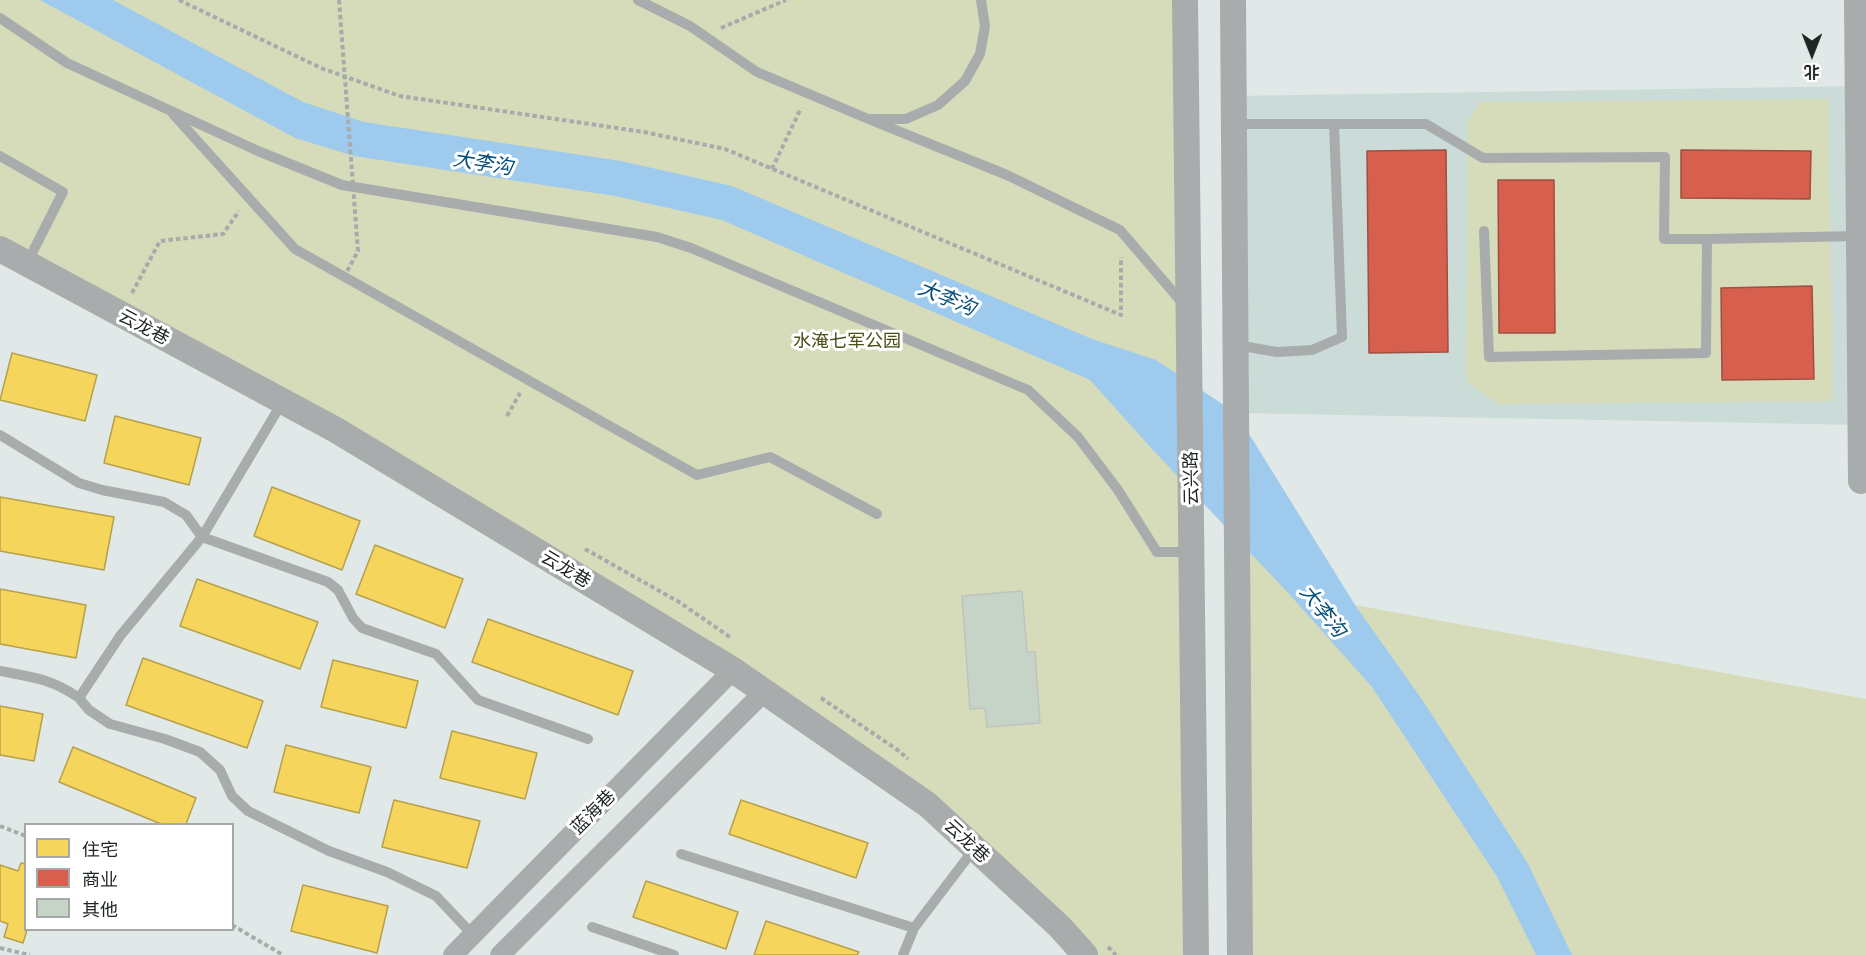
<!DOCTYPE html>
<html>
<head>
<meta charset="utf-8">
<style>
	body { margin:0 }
	#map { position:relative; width:1866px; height:955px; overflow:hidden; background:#e0e9e7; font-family:"Exo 2","Noto Sans SC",sans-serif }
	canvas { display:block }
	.legend { position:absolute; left:24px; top:823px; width:210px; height:108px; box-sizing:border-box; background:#fff; border:2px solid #a5a8a7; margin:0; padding:8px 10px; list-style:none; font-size:18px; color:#1f2524 }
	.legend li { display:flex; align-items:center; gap:12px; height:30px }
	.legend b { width:30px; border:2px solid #a5a8a7 }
	.north { position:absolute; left:1782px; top:24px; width:60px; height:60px; -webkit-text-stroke:4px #fff; paint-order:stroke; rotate:180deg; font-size:16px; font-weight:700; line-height:24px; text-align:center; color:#1f2524 }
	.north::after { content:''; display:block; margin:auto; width:21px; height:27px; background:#1f2524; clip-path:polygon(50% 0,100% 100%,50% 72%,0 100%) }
</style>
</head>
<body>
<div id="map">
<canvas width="1866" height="955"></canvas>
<ul class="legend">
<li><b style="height:16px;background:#f6d55c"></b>住宅</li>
<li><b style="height:16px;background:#d6604d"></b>商业</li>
<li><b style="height:16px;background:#c6d4c8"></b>其他</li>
</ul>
<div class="north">北</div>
</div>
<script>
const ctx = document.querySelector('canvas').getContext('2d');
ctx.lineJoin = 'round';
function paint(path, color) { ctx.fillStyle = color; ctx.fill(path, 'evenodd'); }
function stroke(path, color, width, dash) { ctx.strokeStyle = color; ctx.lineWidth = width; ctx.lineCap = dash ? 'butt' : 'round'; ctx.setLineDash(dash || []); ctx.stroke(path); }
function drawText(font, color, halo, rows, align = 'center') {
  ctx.font = font + ' "Exo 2","Noto Sans SC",sans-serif'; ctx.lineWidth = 6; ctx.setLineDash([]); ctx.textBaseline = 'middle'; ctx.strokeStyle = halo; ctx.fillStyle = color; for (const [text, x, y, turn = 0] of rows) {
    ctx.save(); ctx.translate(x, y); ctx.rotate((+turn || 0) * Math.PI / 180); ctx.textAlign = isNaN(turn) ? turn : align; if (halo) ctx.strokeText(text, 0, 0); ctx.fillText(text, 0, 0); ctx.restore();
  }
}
paint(new Path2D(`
	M1858,86L1861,425L1236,413L1234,96Z`), '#cbdcd8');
paint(new Path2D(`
	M0,0H1185L1196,955H1085L928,805L733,670L0,245Z
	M1828,99L1833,401L1498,404L1466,381L1467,123L1480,102Z
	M1236,413L1355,605L1866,699V955H1240Z`), '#d6dcb9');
paint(new Path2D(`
	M40,0H113L303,102L364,122L621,161L732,186L1092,339L1156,360L1236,413L1355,605L1423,701L1527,862L1572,955H1536L1496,875L1372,687L1291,596L1152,449L1090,380L722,220L615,196L354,156L295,138Z`), '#9ecaed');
const homes = new Path2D(`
	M12,353L97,375L85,421L0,400Z
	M115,416L201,438L189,485L104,463Z
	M272,487L360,521L342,570L254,536Z
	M0,497L114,517L104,570L0,551Z
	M375,545L463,579L445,628L356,594Z
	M197,579L318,622L300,669L180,626Z
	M0,589L86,605L76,658L0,644Z
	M488,619L633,671L618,715L472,662Z
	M143,658L263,701L247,748L126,705Z
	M333,660L418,681L406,728L321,707Z
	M0,706L43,714L34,761L0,755Z
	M452,731L537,753L525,799L440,778Z
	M286,745L371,767L359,813L274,792Z
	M73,747L196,798L186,824H161L59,782Z
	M394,800L480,821L467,868L382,847Z
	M741,800L868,843L856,878L729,834Z
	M21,863L26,864V930H27L23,943L4,937L8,924L0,921V865L18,871Z
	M646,881L738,912L726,949L633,917Z
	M303,885L388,906L377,953L291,931Z
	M766,921L859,952L857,955H754Z`);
paint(homes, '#f6d55c');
stroke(homes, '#b6a04b', 1.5);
const shops = new Path2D(`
	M1446,150L1448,352L1369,353L1367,151Z
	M1681,150L1811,151L1810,199L1681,198Z
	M1498,180H1554L1555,333H1499Z
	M1812,286L1814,379L1722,380L1721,288Z`);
paint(shops, '#d6604d');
stroke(shops, '#9f4e41', 1.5);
const building = new Path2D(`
	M1022,591L1027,652H1035L1040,723L987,727L985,708L970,709L962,596Z`);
paint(building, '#c6d4c8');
stroke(building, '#bdc3c0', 1.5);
stroke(new Path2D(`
	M179,0L321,68L400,96L644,132L725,149L1121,315V257
	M721,28L786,0
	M772,169L801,108
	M132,293L160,241L223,234L239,211
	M507,416L520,393
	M585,549L679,602L730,637
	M821,698L899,751L908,759
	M0,826L26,836
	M232,925L283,955
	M1108,947L1116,955
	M0,948L30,955`), '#a6abab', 4, [4.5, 3]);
stroke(new Path2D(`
	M638,0L690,26L757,72L866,118L1007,175L1120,230L1185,306
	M0,18L67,63L258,151L342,185L657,237L691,248L1028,390L1078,437L1118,490L1157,552H1191
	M173,114L295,249L697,475L770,457L877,514
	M872,119H906L938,105L965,81L980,54L985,26L981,0
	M1235,124H1426L1483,158L1665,157L1664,239H1707
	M0,156L63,192L27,263
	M1484,231L1489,357L1706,353L1707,239L1859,236
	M1236,345L1277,352L1312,350L1342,337L1334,124
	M0,435L79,483L102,490L164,502L186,515L202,537L328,582L338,590L353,618L362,628L436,654L478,700L588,739
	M0,671C32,677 52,679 79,698L120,636L202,537L283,401
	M79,698L89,710L110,724L165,739L200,752L220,770L232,796L248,811L329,851L387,872L436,896L472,934
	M681,854L914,928
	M592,927L674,955
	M903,955L914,928L974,849`), '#a9acac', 10);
stroke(new Path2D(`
	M453,955L733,670
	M500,955L764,692`), '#a9acac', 20);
stroke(new Path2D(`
	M1185,0L1196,955
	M1233,0L1240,955
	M1857,0L1861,481
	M0,249L336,430L733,670L928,805L1060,927L1085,955`), '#a9acac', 26);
stroke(new Path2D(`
	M339,0L358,251L344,277`), '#a6abab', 4, [4.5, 3]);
drawText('18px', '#1f2524', '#fff', [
	["云龙巷",144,327,28],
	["云兴路",1191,478,-91],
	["云龙巷",566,569,31],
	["蓝海巷",593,812,-45],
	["云龙巷",967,841,43]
]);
drawText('18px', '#4d4e18', '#fff', [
	["水淹七军公园",847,341]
]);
drawText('italic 20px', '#034c79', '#fff', [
	["大李沟",483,163,9],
	["大李沟",947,298,22],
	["大李沟",1323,611,51]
]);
</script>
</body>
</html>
